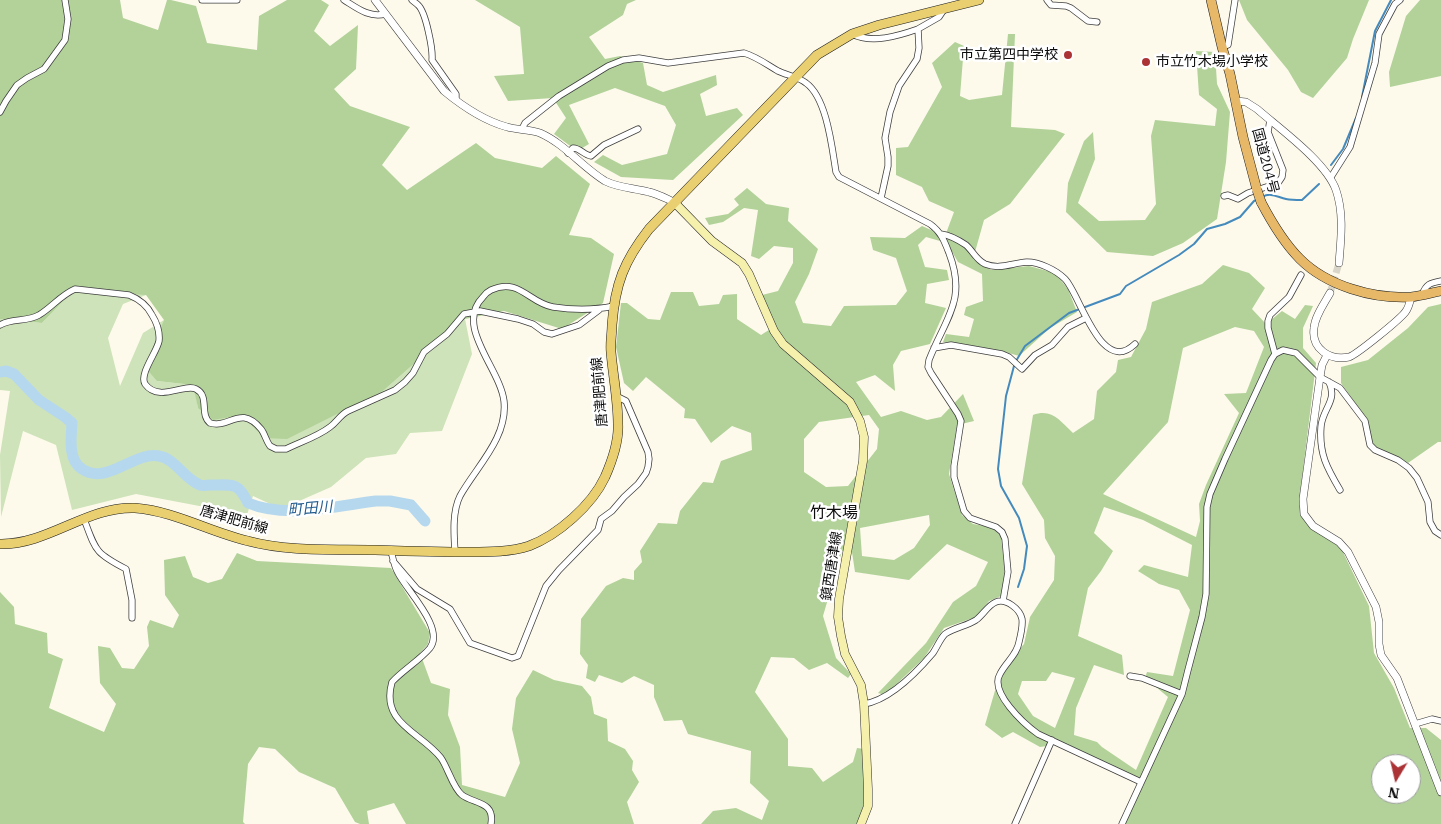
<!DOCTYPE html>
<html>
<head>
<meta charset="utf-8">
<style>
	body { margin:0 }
	#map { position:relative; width:1441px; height:824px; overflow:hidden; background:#fdfaeb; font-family:"IBM Plex Serif",serif }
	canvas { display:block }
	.north { position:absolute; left:1371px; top:754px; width:50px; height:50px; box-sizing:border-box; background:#fff; border:1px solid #9d9d9d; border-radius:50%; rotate:189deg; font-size:14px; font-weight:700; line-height:20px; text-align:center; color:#0b0b0b }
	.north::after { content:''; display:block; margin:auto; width:18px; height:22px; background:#ab3336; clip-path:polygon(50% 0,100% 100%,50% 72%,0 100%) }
</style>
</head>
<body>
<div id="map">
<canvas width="1441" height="824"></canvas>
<div class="north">N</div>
</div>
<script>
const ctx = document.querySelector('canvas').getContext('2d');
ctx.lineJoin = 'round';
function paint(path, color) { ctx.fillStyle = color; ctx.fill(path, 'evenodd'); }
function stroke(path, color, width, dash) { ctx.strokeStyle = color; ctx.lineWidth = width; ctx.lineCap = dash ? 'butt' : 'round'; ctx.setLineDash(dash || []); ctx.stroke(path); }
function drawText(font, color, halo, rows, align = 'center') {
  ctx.font = font + ' "IBM Plex Serif","Noto Sans JP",serif'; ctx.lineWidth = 5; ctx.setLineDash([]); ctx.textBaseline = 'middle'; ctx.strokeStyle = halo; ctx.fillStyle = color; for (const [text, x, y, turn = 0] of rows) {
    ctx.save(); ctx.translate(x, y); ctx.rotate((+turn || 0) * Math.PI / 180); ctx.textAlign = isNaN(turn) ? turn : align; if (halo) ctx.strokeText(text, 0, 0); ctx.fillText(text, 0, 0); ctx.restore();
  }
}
paint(new Path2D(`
	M71,293L146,295L123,304L108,338L120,386L143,333L164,320L157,381L194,385L198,408L383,391L465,319L472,354L442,431L410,433L396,454L366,458L331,487L281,509L253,496L247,515L136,494L72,510L56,445L23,431L1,517L0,455L10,391L0,390V319L42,323Z`), '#cee3b9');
paint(new Path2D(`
	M0,0H120L123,18L158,30L167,0H171L196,6L207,43L257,50L259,16L287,0H321L329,5L314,31L330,46L358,25L356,69L334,89L350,106L410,127L382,165L407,190L476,143L495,158L542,168L556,156L590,184L569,235L591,238L614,254L603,303L562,329L504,311L465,319L383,391L287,439L264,438L242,415L213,420L198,408L193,385L157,381L145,367L164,320L146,295L71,293L42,323L0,319Z
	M475,0H636L627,4L623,15L589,37L605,59L620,56L643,63L647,85L663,92L716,75L717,85L700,94L706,116L737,108L743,115L673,180L621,177L594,162L603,155L622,165L667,154L676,125L665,106L615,88L569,105L589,144L577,151L554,134L566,118L553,98L508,101L494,76L524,74L520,27Z
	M1239,0H1369L1353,39L1347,58L1313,98L1301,92L1288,70L1247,20Z
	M1420,0H1441V76L1390,87L1389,72L1406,16Z
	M1008,34H1015L1011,127L1055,130L1065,134L1010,204L984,220L973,259L991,270L1029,266L1055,273L1068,289L1077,312L1050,328L1019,356L1002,351L943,342L946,334L969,337L974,319L964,315L966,307L983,301L982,274L958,262L947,243L926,237L918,245L925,267L947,270L949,280L927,284L925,303L946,308L930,344L901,351L893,365L895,391L875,375L856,382L881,417L901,411L927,420L941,417L963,394L974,421L957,425L949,474L962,515L973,524L991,527L1001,536L1005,574L1001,596L989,601L976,617L944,628L924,658L885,695L878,693L926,643L953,602L976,586L988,562L947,544L909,580L855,572L852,552L842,551L823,616L836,658L851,674L848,678L827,663L809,670L794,658L771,657L755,692L788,739V766L812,768L823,782L853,762L857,748L864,749L865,800L858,824H701L713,811L736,808L762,820L769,801L750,783L751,751L688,734L682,720L664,721L654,697V685L634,676L622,683L599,675L595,682L586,678L588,665L580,654L581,619L606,586L623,578L634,580V571L642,562L640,551L658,523L677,524L680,511L703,482L713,483L721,461L752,450L751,433L732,426L711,443L695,419L684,418L685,409L646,377L633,391L624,383L616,347L621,303H627L648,319L660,320L671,292H693L699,306L719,304L723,295L737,294V319L761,335L772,328L762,295L778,291L793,263V248L774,246L759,259L751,256L758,210L744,208L723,222L709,225L705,218L728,214L739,205L734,199L747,188L766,204L789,208L788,221L818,249L809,274L795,302L803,323L831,326L844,306L896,305L907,291L896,258L873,250L870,237L905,238L922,226L945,236L954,212L929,201L922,187L896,175V148L908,147L942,87L932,63L955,42L964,46L960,96L969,100L1002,95ZM869,415L879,429L877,449L848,486L826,487L804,472V439L819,422ZM929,515L930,525L914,548L894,560L862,556L860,528Z
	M1196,51L1215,52L1217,84L1230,112L1226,162L1217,219L1183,243L1153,256L1107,252L1066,212L1068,183L1084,141L1093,132L1095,159L1078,203L1099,221L1145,220L1156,204L1151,136L1155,120L1215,126L1217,109L1199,95Z
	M1223,265L1249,273L1265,288L1252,309L1266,324L1282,311L1295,319L1305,305L1313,306L1303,328V348L1316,363L1299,504L1308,525L1341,548L1369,606L1374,653L1394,688L1410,728H1426L1441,740V824H1122L1143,783L1061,744L1040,747L1013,732L1002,738L985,725L1001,670L1024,644L1030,617L1054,580L1055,556L1045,538L1044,520L1022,484L1033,415C1052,408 1060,421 1073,433L1094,419L1097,391L1116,372L1118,360L1131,357L1146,329L1152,302L1202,284ZM1235,327L1254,331L1264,347L1246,393L1224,394L1239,413L1206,485L1199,504L1200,521L1196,537L1103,494L1168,422L1183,348ZM1104,507L1143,520L1192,545L1188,577L1144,565L1138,571L1159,584L1179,590L1190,610L1173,676L1147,672L1145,678L1168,697L1136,770L1102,747L1097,742L1074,735L1076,708L1094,665L1124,675L1122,655L1078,636L1088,588L1101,571L1113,551L1094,533ZM1052,672L1075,678L1055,728L1033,716L1018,694L1022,681H1046ZM1381,764H1411V794H1381Z
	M1441,304V442H1438L1408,463L1370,449L1368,421L1341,383V367L1368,360L1408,328L1428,307Z
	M237,553L257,561L391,568L430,633L428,644L420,653L431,683L450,689L448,715L460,747L462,785L505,797L520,763L512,729L516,698L533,670L554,680L582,686L591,697L594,714L607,719L608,741L625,749L633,761L632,770L639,782L627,802L634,824H406L394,803L367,811L369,824H360L355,822L335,788L299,772L275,749L259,747L248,764L243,822L245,824H0V592L14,607L15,624L47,633L48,653L63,659L49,708L104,732L116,704L100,683L98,646L110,648L122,668L134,669L149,646L147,627L150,620L173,628L179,615L165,595L164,560L185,556L193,577L208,583L222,579Z`), '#b2d29a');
stroke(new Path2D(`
	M1362,97L1375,31L1391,0
	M1331,165L1343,149L1356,118
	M1262,197C1271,192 1277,197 1286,199C1291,200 1297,200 1302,200L1319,184
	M1016,361L1025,346L1069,313L1120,294L1126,286L1179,255L1194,244L1207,229L1225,224L1240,217L1254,201L1258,199
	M1014,366L1006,396L998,469L1001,486L1019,518L1027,546L1024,569L1018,587`), '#458abd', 2);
stroke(new Path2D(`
	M0,372L6,371L14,374L39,400L65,417L72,423C71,439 68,460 82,469C107,486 134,451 159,456C176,459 184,479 200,485C203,486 207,485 211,485C233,485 238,482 248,503C286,519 336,506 376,501H390L411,505L425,521`), '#b6d8ee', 11);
stroke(new Path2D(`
	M1330,293L1339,263`), '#d9d6c9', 7, [7, 3.5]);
const minor = new Path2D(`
	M202,0H237
	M344,0C357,8 369,18 385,14
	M412,0C414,2 416,3 418,5C426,12 433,50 432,60L456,94V100
	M1047,0L1051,5L1066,6L1071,8L1088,21L1097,22
	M852,34C872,44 898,36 918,29
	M1222,47L1228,45L1235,0
	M0,112L6,101L17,85L27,78L44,69L65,40L68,19L65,0
	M522,129L525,123L559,96L608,66L623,60L639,58L668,63L744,53C757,57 766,64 778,71C786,75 799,77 806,83C827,98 832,148 836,172L839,177L930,224C941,232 944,240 949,253C967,300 946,317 929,360L928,367L931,373L958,414L961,421L954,466V477L964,511L970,518L996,527L1002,532L1005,539L1008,572L1003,601
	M568,153L573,148C580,148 584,155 591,156L604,145L638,129
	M1331,177L1350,147L1375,63L1379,34L1395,4L1400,0
	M1224,196L1228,195L1238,199L1248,193L1278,183L1282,177L1283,170L1268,132L1270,120
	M881,198L888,166V157L885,138L890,112L899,86L917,59L919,48L918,29L939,17L945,8
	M941,234C949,235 960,241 966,245C973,251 976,260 985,264C1000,270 1012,263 1027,262C1039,262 1056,270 1065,279C1080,294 1101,377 1135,344
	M1422,295C1426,284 1430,283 1441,281
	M0,325C12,318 27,322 39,315C52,307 61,295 75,289L129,295C139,299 147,305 152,315C157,323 160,331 159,341C157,352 139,374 145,384C159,403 184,383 196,389C210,396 199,414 210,423C230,429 240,404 261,429C265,434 266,441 270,446L276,449H286C300,442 317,437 330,427C337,422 340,415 348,411L395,390L405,382L413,373L424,352L447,334L464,314L480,311L518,319L533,324L544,332L552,334L579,325L599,310
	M934,348L951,345L1002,354L1009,357L1022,369L1035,355L1052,345L1068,327L1086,318
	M1275,354L1268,328V321L1270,315L1289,297L1301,275
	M1329,382C1338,401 1322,409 1321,427C1319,454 1327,468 1340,490
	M84,519C96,551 95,553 126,569L132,600V618
	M391,551C393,558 394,566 398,573C407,591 445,628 430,648C420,660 403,670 392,682C380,724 421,732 441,758C448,768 453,788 462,795C474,804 495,801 491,824
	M455,552C454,535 452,512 460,496C476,467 508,438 504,401C500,368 454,326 483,297C485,294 487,292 491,290C519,277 529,303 553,307C573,310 595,310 614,306
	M393,561L417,589L450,609L470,643L512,658L518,656L546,586L559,570L598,530L601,519L612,511L624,497L638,484L646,473L648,467L649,459L648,452L626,401L616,396
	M1130,676L1142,678L1182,694
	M864,704C890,700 916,673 933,653C937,647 940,639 945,634C955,627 967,626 976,620C983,615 988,605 996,602C1006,598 1020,609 1022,619C1023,626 1021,634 1019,642C1017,655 1006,662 1000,674C989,692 1024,724 1038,734L1141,782
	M1415,724L1432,719L1441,721
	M1015,824L1052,740
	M1122,824L1182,694L1188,670L1202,617L1206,594L1207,507L1210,494L1225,459L1271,360L1275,354L1283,350L1296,353L1320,377L1340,388L1365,421L1370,445L1375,450L1398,460L1409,468L1417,478L1428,502L1430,522L1435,531L1441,535`);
const tertiary = new Path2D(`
	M375,0L444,91C461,105 485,121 507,127C517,130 530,129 540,133C565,144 582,167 605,181C619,188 634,188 649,192C658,194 665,198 674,202
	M1236,101L1246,102L1257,109C1280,129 1326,162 1336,190C1344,213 1341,239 1339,263
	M1330,293C1324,304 1315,316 1314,328C1311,349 1330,361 1349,357C1356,355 1402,318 1406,311C1409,307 1410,301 1411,297
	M1327,355L1322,365L1320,377L1303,499L1304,514L1313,526L1339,542L1348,552L1376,607L1379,622V644L1381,655L1397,678L1441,792`);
const secondary = new Path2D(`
	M674,202L712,241L742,263L749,274L774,331L783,344L850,402L860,421L864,437L863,461L839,599L838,617L841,636L845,654L861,685L864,704L868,789V806L861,824`);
const primary = new Path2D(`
	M0,544C48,545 87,506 135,508C174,511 210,532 248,541C289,552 333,549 375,550C407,551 439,552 470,552C490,552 510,552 529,546C558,535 592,505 605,477C612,461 619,442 618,424C618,400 613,376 611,352C610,343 612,334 612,325C615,284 624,261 649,229L817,55L852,34L879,25L979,0`);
const trunk = new Path2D(`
	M1211,0L1222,47L1230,74L1243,137L1257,190
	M1261,202C1272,223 1284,243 1300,259C1327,286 1373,299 1411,297C1421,296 1431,293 1441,291`);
stroke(minor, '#3e3e3e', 7);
stroke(tertiary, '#3e3e3e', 8);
stroke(secondary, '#2d2d2d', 9);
stroke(primary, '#1c1c1c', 10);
stroke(trunk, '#1c1c1c', 10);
stroke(minor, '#fff', 5.5);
stroke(tertiary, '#fff', 7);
stroke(secondary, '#f6f0ad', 8);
stroke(primary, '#e9cf6f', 9);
stroke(trunk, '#e6b868', 9);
const trunkBridge = new Path2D(`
	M1257,190L1261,202`);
stroke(trunkBridge, '#1c1c1c', 10, []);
stroke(trunkBridge, '#e6b868', 9);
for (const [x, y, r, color] of [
	[1068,55,5,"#ab3336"],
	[1146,62,5,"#ab3336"]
]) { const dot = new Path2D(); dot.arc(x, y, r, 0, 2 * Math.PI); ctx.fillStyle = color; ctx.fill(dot); stroke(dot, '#fff', 2); }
drawText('14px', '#0b0b0b', '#fff', [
	["市立第四中学校",1058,55],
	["市立竹木場小学校",1156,62,"left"]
], 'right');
drawText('14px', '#0b0b0b', '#fff', [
	["国道204号",1265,161,75],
	["唐津肥前線",600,392,-95],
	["唐津肥前線",234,520,16],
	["鎮西唐津線",832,566,-81]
]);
drawText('italic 15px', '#235c8e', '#fff', [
	["町田川",310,509,-5]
]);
drawText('16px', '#0b0b0b', '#fff', [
	["竹木場",834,513]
]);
</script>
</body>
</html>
